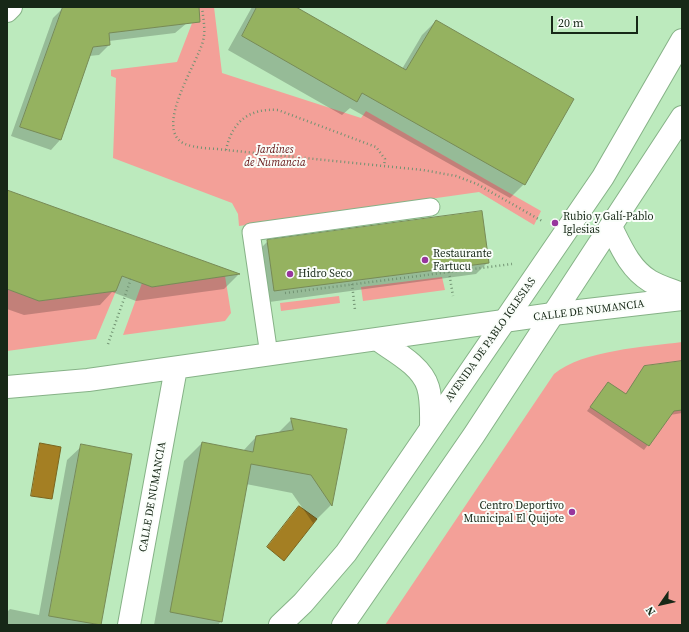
<!DOCTYPE html>
<html>
<head>
<meta charset="utf-8">
<style>
	body { margin:0 }
	#map { position:relative; width:689px; height:632px; overflow:hidden; background:#bceabd; font-family:"Source Serif 4",serif }
	canvas { display:block }
	.frame { position:absolute; inset:0; border:8px solid #172817; pointer-events:none }
	.north { position:absolute; left:641px; top:584px; width:40px; height:40px; -webkit-text-stroke:3px #fafefa; paint-order:stroke; rotate:236deg; font-size:11px; font-weight:700; line-height:16px; text-align:center; color:#172817 }
	.north::after { content:''; display:block; margin:auto; width:14px; height:18px; background:#172817; clip-path:polygon(50% 0,100% 100%,50% 72%,0 100%) }
	.scale { position:absolute; left:551px; top:16px; width:87px; height:18px; box-sizing:border-box; border:2px solid #172817; border-top:0; padding-left:5px; font-size:12px; line-height:14px; white-space:nowrap; color:#172817; -webkit-text-stroke:3px #fafefa; paint-order:stroke }
</style>
</head>
<body>
<div id="map">
<canvas width="689" height="632"></canvas>
<div class="frame"></div>
<div class="north">N</div>
<div class="scale">20 m</div>
</div>
<script>
const ctx = document.querySelector('canvas').getContext('2d');
ctx.lineJoin = 'round';
function paint(path, color) { ctx.fillStyle = color; ctx.fill(path, 'evenodd'); }
function stroke(path, color, width, dash) { ctx.strokeStyle = color; ctx.lineWidth = width; ctx.lineCap = dash ? 'butt' : 'round'; ctx.setLineDash(dash || []); ctx.stroke(path); }
function drawText(font, color, halo, rows, align = 'center') {
  ctx.font = font + ' "Source Serif 4",serif'; ctx.lineWidth = 4; ctx.setLineDash([]); ctx.textBaseline = 'middle'; ctx.strokeStyle = halo; ctx.fillStyle = color; for (const [text, x, y, turn = 0] of rows) {
    ctx.save(); ctx.translate(x, y); ctx.rotate((+turn || 0) * Math.PI / 180); ctx.textAlign = isNaN(turn) ? turn : align; if (halo) ctx.strokeText(text, 0, 0); ctx.fillText(text, 0, 0); ctx.restore();
  }
}
paint(new Path2D(`
	M193,7H214L222,73L361,118L366,111L541,211L534,225L479,192L239,226L238,214L232,203L113,158L116,78L111,76V70L177,62L194,18Z
	M225,276L231,313L225,321L123,335L142,283L152,287Z
	M442,277L445,290L363,301L361,287Z
	M7,289L39,301L116,291L96,339L7,351Z
	M339,296L340,303L281,311L280,303Z
	M682,342V625H385L554,374C583,350 645,347 682,342Z`), '#f3a098');
const water = new Path2D(`
	M40,443L61,447L52,499L31,496Z
	M299,506L317,519L284,561L267,547Z`);
paint(water, '#a47f23');
stroke(water, '#7a651f', 1);
paint(new Path2D(`
	M71,7H192L193,18L175,33L109,41V45L99,55L89,56L60,140L51,150L11,136L53,18L63,8Z
	M252,7H294L402,69L422,35L436,21L524,184L510,198L350,108L342,115L228,50Z
	M7,191L238,275L224,289L136,301L112,292L100,305L24,315L7,309Z
	M268,241L488,262L476,274L262,303L256,253Z
	M682,362V413L670,415L644,450L587,411L608,383L625,395L644,367Z
	M292,419L346,430L331,505L313,523L292,493L246,484L221,621L218,625H154L184,461L202,443L243,451L256,437L278,433Z
	M82,446L131,455L100,625H7V612L10,609L39,615L67,460Z`), '#0003');
const building = new Path2D(`
	M63,7H199L200,22L109,33L110,45L93,47L61,140L20,127Z
	M257,7H296L406,70L436,20L574,99L525,185L362,93L357,102L242,36Z
	M7,190L240,274L152,287L122,276L116,291L39,301L7,289Z
	M482,211L489,263L274,291L267,240Z
	M682,361V410L674,411L649,446L590,407L608,382L626,394L644,366Z
	M291,418L347,429L332,506L311,475L251,464L222,622L170,612L202,442L253,452L256,436L293,430Z
	M81,444L132,454L101,625L49,616Z`);
paint(building, '#95b260');
stroke(building, '#778a56', 1);
const service = new Path2D(`
	M269,355L251,232L431,207`);
const minor = new Path2D(`
	M7,11L11,7
	M611,227C621,247 630,269 650,281C660,287 672,290 682,294
	M378,340C395,352 422,366 428,387C432,400 431,415 431,428
	M7,387L88,380L553,314L682,299
	M129,625L176,368`);
const tertiary = new Path2D(`
	M280,625L303,603L346,553L603,177L682,40
	M343,625L474,435L682,117`);
stroke(service, '#86b287', 19);
stroke(minor, '#86b287', 24);
stroke(tertiary, '#86b287', 24);
stroke(new Path2D(`
	M202,7C203,18 206,30 203,41C198,62 154,127 183,143C195,149 213,148 226,150L423,170L456,176L477,184L542,221
	M226,150C232,121 250,108 278,110L376,147L385,159L384,166
	M449,272L453,296
	M352,284L355,310
	M285,293L512,264
	M108,344L131,279`), '#719272', 2.5, [1, 3]);
stroke(service, '#fff', 17);
stroke(minor, '#fff', 22);
stroke(tertiary, '#fff', 22);
for (const [x, y, r, color] of [
	[555,223,4,"#97369d"],
	[425,260,4,"#97369d"],
	[290,274,4,"#97369d"],
	[572,512,4,"#97369d"]
]) { const dot = new Path2D(); dot.arc(x, y, r, 0, 2 * Math.PI); ctx.fillStyle = color; ctx.fill(dot); stroke(dot, '#fafefa', 1.5); }
drawText('italic 11px', '#631112', '#fafefa', [
	["Jardines",275,150],
	["de Numancia",275,163]
]);
drawText('11px', '#172817', '#fafefa', [
	["Rubio y Galí-Pablo",563,217],
	["Iglesias",563,230],
	["Restaurante",433,254],
	["Fartucu",433,267],
	["Hidro Seco",298,274],
	["Centro Deportivo",564,506,"right"],
	["Municipal El Quijote",564,519,"right"]
], 'left');
drawText('11px', '#172817', '#fafefa', [
	["CALLE DE NUMANCIA",589,311,-7],
	["AVENIDA DE PABLO IGLESIAS",491,340,-55],
	["CALLE DE NUMANCIA",153,497,-80]
]);
</script>
</body>
</html>
